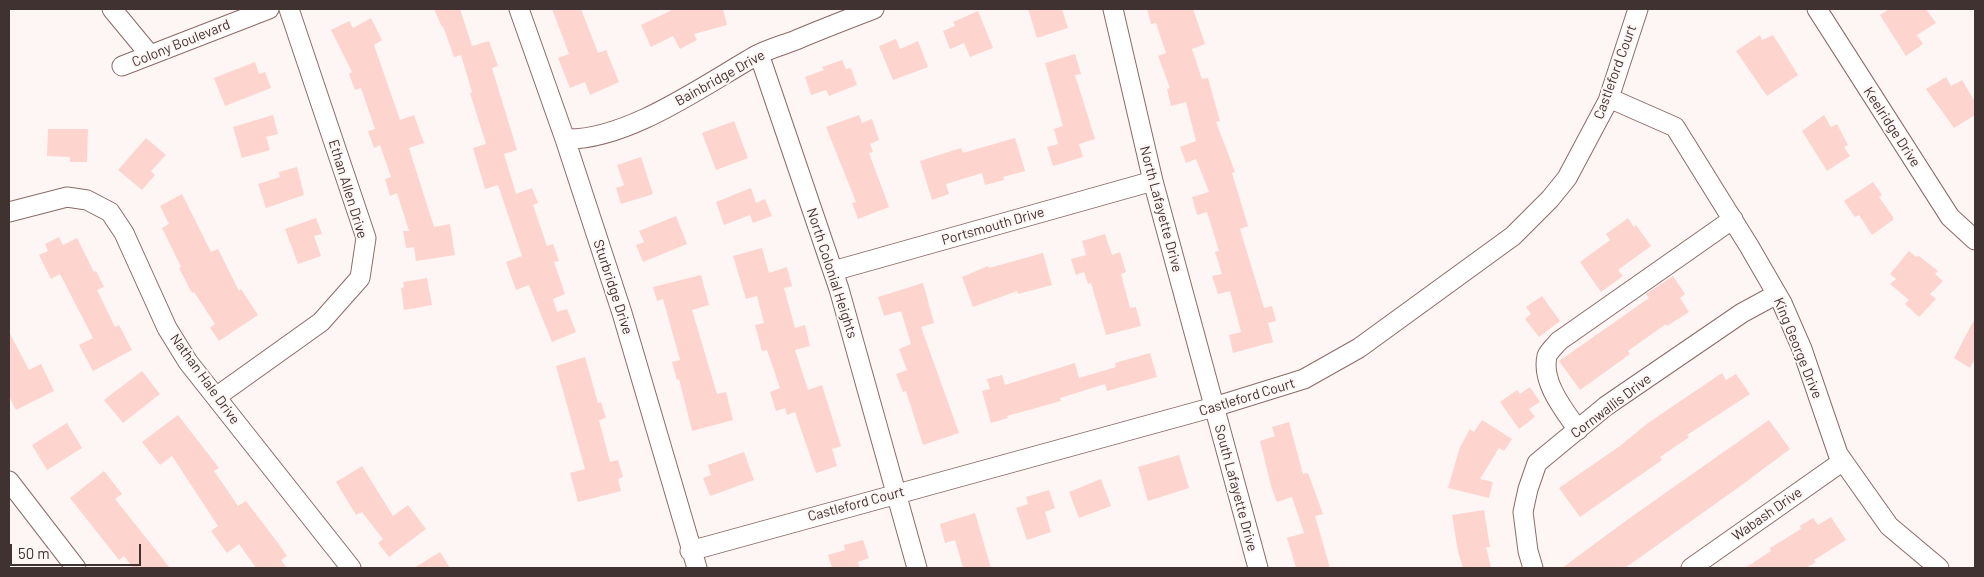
<!DOCTYPE html>
<html>
<head>
<meta charset="utf-8">
<style>
	body { margin:0 }
	#map { position:relative; width:1984px; height:577px; overflow:hidden; background:#fdf6f5; font-family:Barlow,sans-serif }
	canvas { display:block }
	.frame { position:absolute; inset:0; border:10px solid #403230; pointer-events:none }
	.scale { position:absolute; left:10px; top:544px; width:131px; height:22px; box-sizing:border-box; border:2px solid #403230; border-top:0; padding-left:6px; font-size:15px; line-height:18px; white-space:nowrap; color:#403230; -webkit-text-stroke:4px #fdf6f5; paint-order:stroke }
</style>
</head>
<body>
<div id="map">
<canvas width="1984" height="577"></canvas>
<div class="frame"></div>
<div class="scale">50 m</div>
</div>
<script>
const ctx = document.querySelector('canvas').getContext('2d');
ctx.lineJoin = 'round';
function paint(path, color) { ctx.fillStyle = color; ctx.fill(path, 'evenodd'); }
function stroke(path, color, width, dash) { ctx.strokeStyle = color; ctx.lineWidth = width; ctx.lineCap = dash ? 'butt' : 'round'; ctx.setLineDash(dash || []); ctx.stroke(path); }
function drawText(font, color, halo, rows, align = 'center') {
  ctx.font = font + ' Barlow,sans-serif'; ctx.lineWidth = 4; ctx.setLineDash([]); ctx.textBaseline = 'middle'; ctx.strokeStyle = halo; ctx.fillStyle = color; for (const [text, x, y, turn = 0] of rows) {
    ctx.save(); ctx.translate(x, y); ctx.rotate((+turn || 0) * Math.PI / 180); ctx.textAlign = isNaN(turn) ? turn : align; if (halo) ctx.strokeText(text, 0, 0); ctx.fillText(text, 0, 0); ctx.restore();
  }
}
paint(new Path2D(`
	M434,9H460L472,46L489,41L498,66L492,68L517,150L504,154L516,194L532,188L538,203L533,205L547,246L553,244L559,261L554,262L565,294L553,299L557,312L567,309L576,332L552,342L529,285L516,290L506,262L522,256L498,185L485,189L473,148L486,144L470,93L472,92L461,55L454,57L443,26L442,27Z
	M552,9H581L598,53L606,50L619,82L590,95L585,82L570,88L558,58L569,54Z
	M674,9H723L727,25L694,34L697,40L680,49L673,36L651,47L641,25Z
	M1028,9H1062L1068,28L1037,38Z
	M1147,9H1193L1205,44L1192,49L1202,79L1208,78L1220,121L1216,122L1235,172L1232,173L1248,226L1240,229L1264,308L1272,306L1276,321L1268,323L1273,342L1233,353L1229,335L1241,332L1230,291L1218,294L1212,276L1222,274L1215,252L1219,251L1207,212L1197,215L1192,197L1209,192L1196,159L1186,163L1180,147L1196,141L1186,102L1171,106L1167,89L1170,88L1158,56L1166,53L1156,23L1151,24Z
	M1889,9H1926L1936,23L1917,35L1923,44L1906,56L1880,15Z
	M978,11L993,48L970,57L964,43L950,49L943,31L955,26L953,22Z
	M371,18L382,40L374,45L400,120L414,115L424,143L409,148L434,227L450,224L455,255L416,261L414,247L406,248L403,231H409L397,193L390,196L385,179L391,177L380,145L374,148L368,131L375,129L361,88L355,90L349,74L352,72L331,30L349,21L353,28Z
	M1760,35L1762,40L1773,35L1798,75L1767,96L1736,51Z
	M896,39L900,49L918,41L928,67L893,80L879,46Z
	M1075,54L1081,74L1075,75L1095,139L1079,144L1083,157L1053,166L1047,147L1058,144L1054,129L1063,126L1045,63Z
	M842,60L846,69L851,68L857,85L829,96L826,90L811,95L805,77L824,70L822,67Z
	M255,62L259,74L265,72L271,88L225,106L214,78Z
	M1946,77L1951,86L1962,80L1975,102V115L1954,128L1926,89Z
	M273,115L278,134L266,137L270,150L242,158L233,127Z
	M859,115L862,123L872,119L879,140L870,144L873,152L869,153L889,207L858,219L852,203L856,202L826,127Z
	M1824,115L1831,127L1837,124L1848,145L1844,147L1850,156L1827,171L1802,131Z
	M734,121L748,158L716,170L702,133Z
	M48,129H88L87,162H70V157L47,156Z
	M146,138L166,155L151,171L155,175L142,190L118,170Z
	M1015,138L1025,171L1003,177L1004,180L985,185L982,173L946,184L949,194L932,200L920,161L961,148L963,153Z
	M641,157L653,194L621,204L616,188L624,185L617,165Z
	M297,167L304,195L266,208L258,184L280,177L279,172Z
	M1873,182L1882,195L1879,197L1893,217V220L1872,235L1859,215L1855,217L1844,201Z
	M751,188L756,203L765,199L772,216L753,223L750,215L724,225L716,202Z
	M182,194L211,252L218,249L239,291L241,289L258,315L219,341L210,328L215,324L194,292L192,293L179,268L181,267L162,228L169,224L160,206Z
	M676,216L687,244L643,262L636,245L644,242L639,231Z
	M316,218L322,234L314,236L321,256L298,264L285,229Z
	M1628,218L1634,227L1636,225L1651,246L1618,270L1623,276L1601,292L1580,262L1610,240L1606,234Z
	M1105,234L1112,255L1120,252L1126,272L1121,274L1130,308L1136,307L1141,326L1106,335L1091,283L1088,284L1084,272L1076,275L1071,259L1086,255L1082,241Z
	M59,237L63,245L77,238L94,272L96,271L104,287L97,290L115,327L119,325L132,350L93,371L79,345L93,338L60,274L51,279L39,255L48,251L45,244Z
	M762,248L769,273L787,267L792,286L784,288L795,328L805,325L810,346L795,350L808,390L822,385L841,446L832,449L837,466L816,473L795,412L787,415L785,408L776,411L770,392L780,388L767,350L762,351L755,325L764,323L757,296L746,299L733,256Z
	M1909,251L1916,257L1919,256L1938,271L1935,274L1943,281L1930,294L1936,299L1919,317L1905,304L1909,300L1890,284L1896,279L1890,274Z
	M1043,253L1052,285L1018,294L1017,291L973,307L962,277L988,266L989,268Z
	M701,275L709,305L692,310L717,394L726,392L733,420L692,431L679,379L677,380L672,362L680,360L663,299L657,301L653,287Z
	M1673,276L1685,294L1680,298L1689,312L1667,326L1666,324L1628,351L1630,354L1580,390L1559,361L1649,298L1646,294Z
	M427,278L432,305L404,310L401,288L404,287L403,282Z
	M923,283L934,323L921,327L959,433L923,445L906,391L903,392L896,374L907,370L899,349L911,344L901,311L884,316L878,297Z
	M1542,296L1560,321L1539,337L1525,319L1531,314L1526,307Z
	M1975,318V358L1970,368L1954,358Z
	M9,332L29,370L41,364L54,391L16,410L9,396Z
	M1150,353L1157,377L1107,391L1105,384L1060,398L1061,401L1007,416L1008,418L991,423L982,391L990,389L987,379L1002,375L1005,385L1075,363L1079,378L1116,367L1115,363Z
	M585,357L598,403L601,402L606,418L599,420L610,462L618,460L623,477L618,479L621,491L578,502L570,473L585,469L556,366Z
	M142,371L160,394L123,423L104,400Z
	M1722,373L1726,380L1736,374L1750,394L1687,435L1689,437L1660,457L1662,460L1580,517L1559,488L1620,446L1648,423Z
	M1530,387L1540,402L1529,409L1535,417L1519,429L1500,402L1517,390L1520,394Z
	M178,415L219,468L214,471L238,506L246,501L278,543L287,556L281,560L287,568H256L239,544L227,553L211,531L218,526L172,456L160,465L142,442Z
	M1482,420L1512,439L1504,451L1499,448L1480,479L1493,482L1489,498L1448,488L1460,447L1470,429L1474,432Z
	M1769,420L1790,449L1739,487L1625,568H1562L1627,520Z
	M1289,422L1303,474L1308,473L1323,514L1315,516L1330,568H1296L1287,538L1304,533L1292,497L1277,502L1271,486L1260,441L1275,436L1272,427Z
	M67,423L82,448L47,470L32,445Z
	M744,452L754,480L710,496L703,478L711,475L708,465Z
	M1179,455L1189,488L1148,501L1138,467Z
	M362,466L393,516L408,505L426,529L389,557L378,543L383,539L362,512L356,515L336,482Z
	M104,471L122,494L115,499L170,568H133L124,556L119,560L70,498Z
	M1101,479L1111,506L1079,518L1069,492Z
	M1049,490L1055,508L1045,512L1051,532L1027,540L1016,508L1028,504L1026,497Z
	M1484,510L1490,547H1486L1491,568H1463L1458,552L1452,515Z
	M975,513L991,568H963L955,540L945,543L940,524Z
	M1831,517L1846,540L1814,560L1816,562L1806,568H1745L1771,551L1770,548L1801,529L1800,526L1813,518L1818,525Z
	M863,540L869,558L858,562L860,568H832L828,555L845,550L844,545Z
	M440,552L450,568H414Z`), '#fed4ce');
const street = new Path2D(`
	M112,9L150,55
	M519,9L565,139L622,313L697,568
	M1113,9L1153,181L1258,568
	M1817,9L1950,217L1975,240
	M759,54L839,289L917,568
	M122,66L269,9
	M1609,98L1675,127L1749,246L1782,303L1802,349L1838,454L1889,526L1939,568
	M565,139C627,141 704,85 757,55C769,49 783,45 796,40C822,29 848,19 874,9
	M9,212L67,197L87,200L110,212L124,233L167,328L188,362L351,568
	M833,271L1153,181
	M216,397L321,322L360,278L366,238L289,9
	M1578,430C1564,410 1541,382 1547,356C1549,351 1555,346 1559,341L1733,219
	M9,481L76,568
	M690,551L1214,407L1304,379L1359,348L1513,236L1550,199L1567,178L1608,101L1638,9
	M1533,568L1528,551L1523,512L1528,489L1537,463L1606,406L1742,313L1777,294
	M1691,568L1843,461`);
stroke(street, '#8b6b67', 21);
stroke(street, '#fff', 19);
drawText('14px', '#403230', '#fdf6f5', [
	["Colony Boulevard",181,43,-22],
	["Castleford Court",1615,72,-70],
	["Bainbridge Drive",720,78,-29],
	["Keelridge Drive",1892,127,57],
	["Ethan Allen Drive",348,189,73],
	["North Lafayette Drive",1161,209,75],
	["Portsmouth Drive",993,226,-16],
	["North Colonial Heights",832,273,72],
	["Sturbridge Drive",613,287,72],
	["King George Drive",1798,348,68],
	["Nathan Hale Drive",205,379,54],
	["Castleford Court",1247,397,-17],
	["Cornwallis Drive",1611,406,-37],
	["South Lafayette Drive",1236,488,75],
	["Castleford Court",856,504,-15],
	["Wabash Drive",1767,514,-35]
]);
</script>
</body>
</html>
